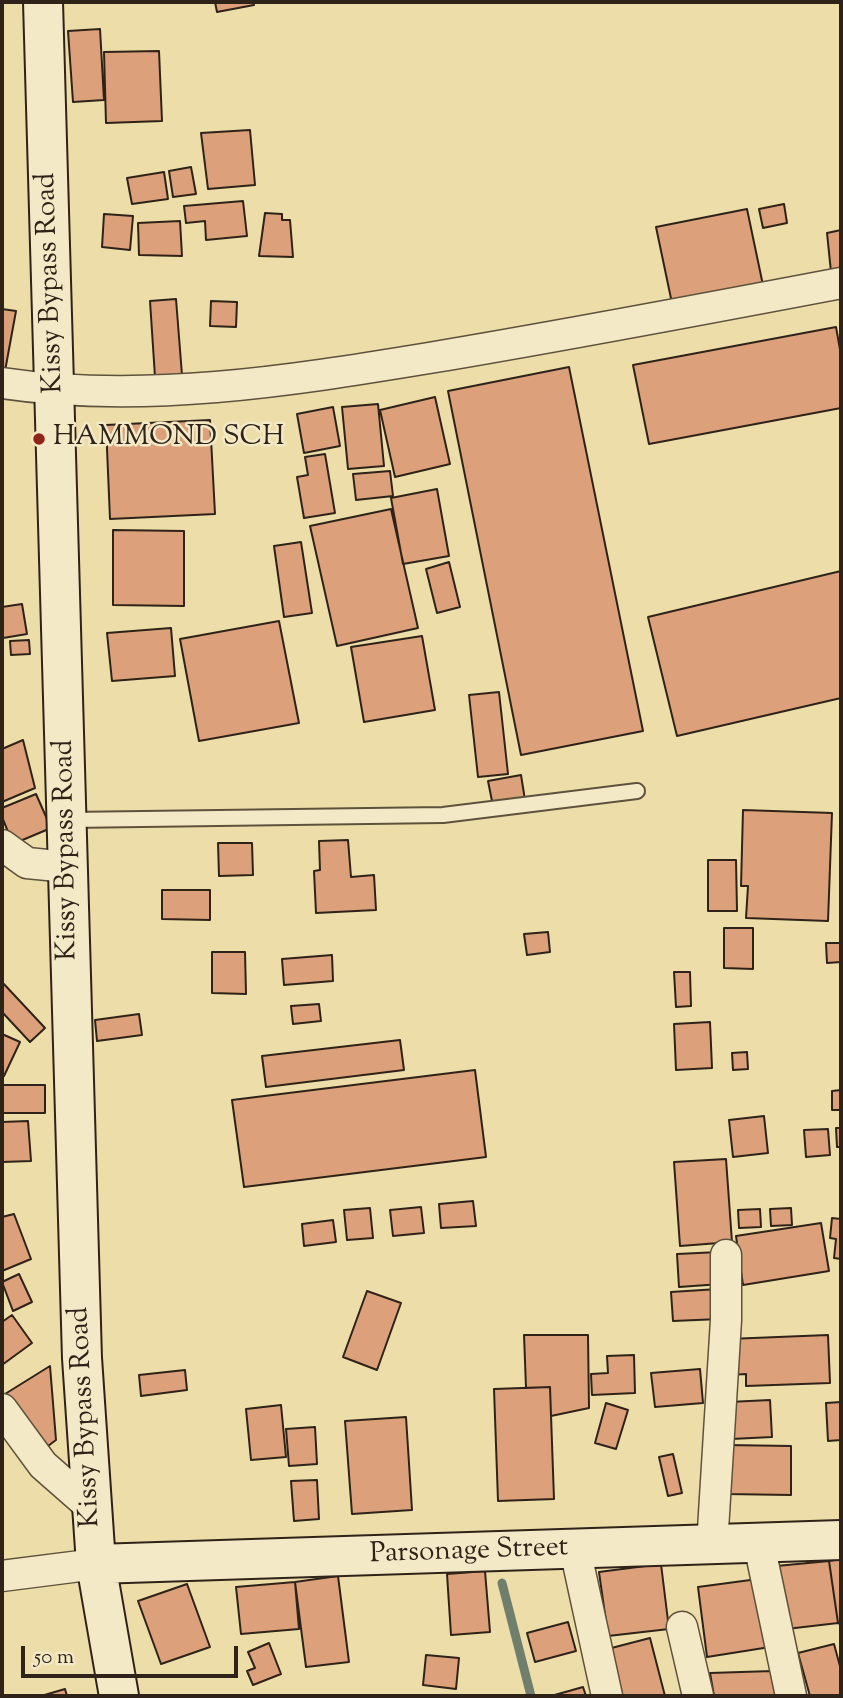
<!DOCTYPE html>
<html>
<head>
<meta charset="utf-8">
<style>
	body { margin:0 }
	#map { position:relative; width:843px; height:1698px; overflow:hidden; background:#eddda9; font-family:"Sorts Mill Goudy",serif }
	canvas { display:block }
	.frame { position:absolute; inset:0; border:4px solid #2f2319; pointer-events:none }
	.scale { position:absolute; left:21px; top:1646px; width:217px; height:32px; box-sizing:border-box; border:4px solid #2f2319; border-top:0; padding-left:9px; font-size:21px; line-height:24px; white-space:nowrap; color:#2f2319; -webkit-text-stroke:5px #f3e9c7; paint-order:stroke }
</style>
</head>
<body>
<div id="map">
<canvas width="843" height="1698"></canvas>
<div class="frame"></div>
<div class="scale">50 m</div>
</div>
<script>
const ctx = document.querySelector('canvas').getContext('2d');
ctx.lineJoin = 'round';
function stroke(path, color, width, dash) { ctx.strokeStyle = color; ctx.lineWidth = width; ctx.lineCap = dash ? 'butt' : 'round'; ctx.setLineDash(dash || []); ctx.stroke(path); }
function paint(path, color) { ctx.fillStyle = color; ctx.fill(path, 'evenodd'); }
function drawText(font, color, halo, rows, align = 'center') {
  ctx.font = font + ' "Sorts Mill Goudy",serif'; ctx.lineWidth = 5; ctx.setLineDash([]); ctx.textBaseline = 'middle'; ctx.strokeStyle = halo; ctx.fillStyle = color; for (const [text, x, y, turn = 0] of rows) {
    ctx.save(); ctx.translate(x, y); ctx.rotate((+turn || 0) * Math.PI / 180); ctx.textAlign = isNaN(turn) ? turn : align; if (halo) ctx.strokeText(text, 0, 0); ctx.fillText(text, 0, 0); ctx.restore();
  }
}
stroke(new Path2D(`
	M502,1583L531,1696`), '#6f7f6c', 9);
const building = new Path2D(`
	M215,2H253L254,5L217,12Z
	M100,29L104,100L73,102L68,31Z
	M159,51L162,121L106,123L104,52Z
	M250,130L255,185L208,189L201,133Z
	M191,167L196,194L173,197L169,171Z
	M164,172L168,199L132,204L127,178Z
	M243,201L247,236L206,240L205,221L186,223L184,206Z
	M784,204L787,223L763,228L759,209Z
	M747,209L764,290L673,308L656,227Z
	M265,213L282,214V220H290L293,257L259,256Z
	M104,214L133,216L130,250L102,247Z
	M180,221L182,256L139,255L138,223Z
	M841,230V270L831,272L827,233Z
	M176,299L182,375L155,377L150,301Z
	M211,301L237,302L236,327L210,326Z
	M2,309L16,311L5,371H2Z
	M836,327L841,355V408L649,444L633,365Z
	M569,367L643,731L521,755L448,391Z
	M435,397L450,464L395,477L380,410Z
	M378,404L384,466L348,469L342,407Z
	M333,407L340,446L304,453L297,414Z
	M210,420L215,514L110,519L106,425Z
	M325,454L335,513L304,518L297,477L308,475L305,457Z
	M390,471L393,496L356,500L353,474Z
	M437,489L449,556L403,564L391,498Z
	M391,509L418,628L337,646L310,526Z
	M113,530L184,531V606L113,605Z
	M301,542L312,613L284,617L274,546Z
	M449,562L460,607L437,613L426,569Z
	M841,571V698L677,736L648,617Z
	M22,604L27,634L3,638L2,607Z
	M279,621L299,723L199,741L180,639Z
	M171,628L175,676L112,681L107,633Z
	M422,636L435,710L364,722L351,647Z
	M29,640L30,654L11,655L10,641Z
	M499,692L508,774L478,777L469,695Z
	M23,740L35,788L2,802V749Z
	M521,775L525,800L493,806L488,781Z
	M36,794L51,828L13,844L2,817V808Z
	M743,810L832,813L828,921L746,918L748,886H741Z
	M348,840L351,877L374,875L376,910L316,913L314,871L320,870L319,841Z
	M218,843H252L253,875L219,876Z
	M708,860H736L737,911H708Z
	M162,890H210V920L162,919Z
	M724,928H753V969L724,968Z
	M548,932L550,952L527,955L524,934Z
	M826,943H841V962L827,963Z
	M212,952H245L246,994L212,993Z
	M332,955L333,981L284,985L282,959Z
	M674,972H690L691,1006L676,1007Z
	M2,982L45,1028L30,1042L2,1012Z
	M319,1004L321,1021L293,1024L291,1006Z
	M139,1014L142,1035L97,1041L95,1020Z
	M710,1022L712,1068L676,1070L674,1024Z
	M2,1034L20,1042L4,1076H2Z
	M400,1040L404,1070L266,1087L262,1056Z
	M747,1052L748,1069L733,1070L732,1053Z
	M475,1070L486,1157L244,1187L232,1100Z
	M2,1085H45V1113H2Z
	M841,1090V1110H832V1091Z
	M764,1116L768,1153L733,1157L729,1120Z
	M28,1121L31,1161L2,1162V1122Z
	M836,1128H841V1147H837Z
	M828,1129L830,1155L806,1157L804,1130Z
	M726,1159L732,1242L680,1246L674,1162Z
	M473,1201L476,1226L441,1228L439,1204Z
	M421,1207L424,1233L393,1236L390,1210Z
	M370,1208L373,1238L347,1240L344,1210Z
	M791,1208L792,1225L771,1226L770,1209Z
	M760,1209L761,1227L739,1228L738,1210Z
	M14,1214L31,1259L2,1271V1217Z
	M832,1218L841,1219V1259L834,1258L836,1239L830,1238Z
	M333,1220L336,1242L304,1246L302,1224Z
	M821,1223L829,1271L743,1285L736,1236Z
	M719,1252L721,1284L679,1287L677,1254Z
	M19,1274L32,1302L13,1311L2,1282Z
	M718,1289L720,1319L673,1321L671,1292Z
	M367,1291L401,1303L377,1370L343,1357Z
	M12,1315L32,1343L2,1365V1322Z
	M524,1335H588L589,1408L551,1416L550,1387L526,1388Z
	M828,1335L830,1383L746,1386V1374L730,1375L728,1339Z
	M634,1355L635,1393L592,1395L591,1374L608,1373L607,1356Z
	M50,1366L56,1440L40,1452L5,1394Z
	M700,1369L703,1403L655,1407L651,1373Z
	M185,1370L187,1390L141,1396L139,1375Z
	M550,1387L554,1499L498,1501L494,1389Z
	M770,1400L772,1437L731,1439L729,1402Z
	M841,1402V1440L828,1441L826,1403Z
	M606,1403L628,1410L616,1449L595,1443Z
	M281,1405L286,1457L251,1460L246,1409Z
	M406,1417L412,1510L352,1514L345,1421Z
	M315,1427L317,1464L289,1466L286,1429Z
	M726,1445L791,1446V1495L726,1494Z
	M673,1454L682,1493L668,1496L659,1457Z
	M317,1480L319,1519L294,1521L291,1481Z
	M841,1559V1625L838,1623L829,1561Z
	M829,1561L838,1623L778,1630L766,1567Z
	M661,1564L669,1629L608,1636L599,1572Z
	M485,1571L490,1632L451,1635L447,1574Z
	M338,1576L349,1662L306,1667L295,1582Z
	M758,1579L770,1647L707,1657L698,1587Z
	M295,1582L299,1629L241,1634L236,1587Z
	M187,1584L210,1647L161,1664L138,1601Z
	M568,1622L576,1651L535,1662L527,1633Z
	M650,1638L665,1696H612L600,1651Z
	M269,1643L281,1674L253,1685L247,1671L255,1668L248,1652Z
	M834,1644L841,1670V1696H810L798,1653Z
	M426,1655L459,1658L456,1689L423,1685Z
	M773,1671L777,1696H714L710,1673Z
	M583,1687L586,1696H551Z
	M65,1689L67,1696H41Z`);
paint(building, '#dca17b');
stroke(building, '#2f2319', 2);
const service = new Path2D(`
	M68,820L443,815L637,791`);
const minor = new Path2D(`
	M2,383C143,404 289,381 429,358C567,335 704,309 841,283
	M2,845L27,863L68,867
	M2,1409L43,1465L92,1508
	M759,1544L791,1696
	M712,1546L726,1320V1255
	M575,1549L607,1696
	M2,1576L96,1564
	M682,1627L698,1696`);
const secondary = new Path2D(`
	M43,2L82,1358L96,1564L119,1696
	M96,1564L841,1540`);
stroke(service, '#5e523d', 18);
stroke(minor, '#5e523d', 33);
stroke(secondary, '#2f2319', 42);
stroke(service, '#f3e9c7', 14);
stroke(minor, '#f3e9c7', 30);
stroke(secondary, '#f3e9c7', 38);
for (const [x, y, r, color] of [
	[39,439,7,"#8f2418"]
]) { const dot = new Path2D(); dot.arc(x, y, r, 0, 2 * Math.PI); ctx.fillStyle = color; ctx.fill(dot); stroke(dot, '#f3e9c7', 2.5); }
drawText('28px', '#2f2319', '#f3e9c7', [
	["Kissy Bypass Road",52,283,-92],
	["Kissy Bypass Road",68,850,-91],
	["Kissy Bypass Road",87,1417,-93],
	["Parsonage Street",469,1553,-2]
]);
drawText('28px', '#2f2319', '#f3e9c7', [
	["HAMMOND SCH",53,439]
], 'left');
</script>
</body>
</html>
